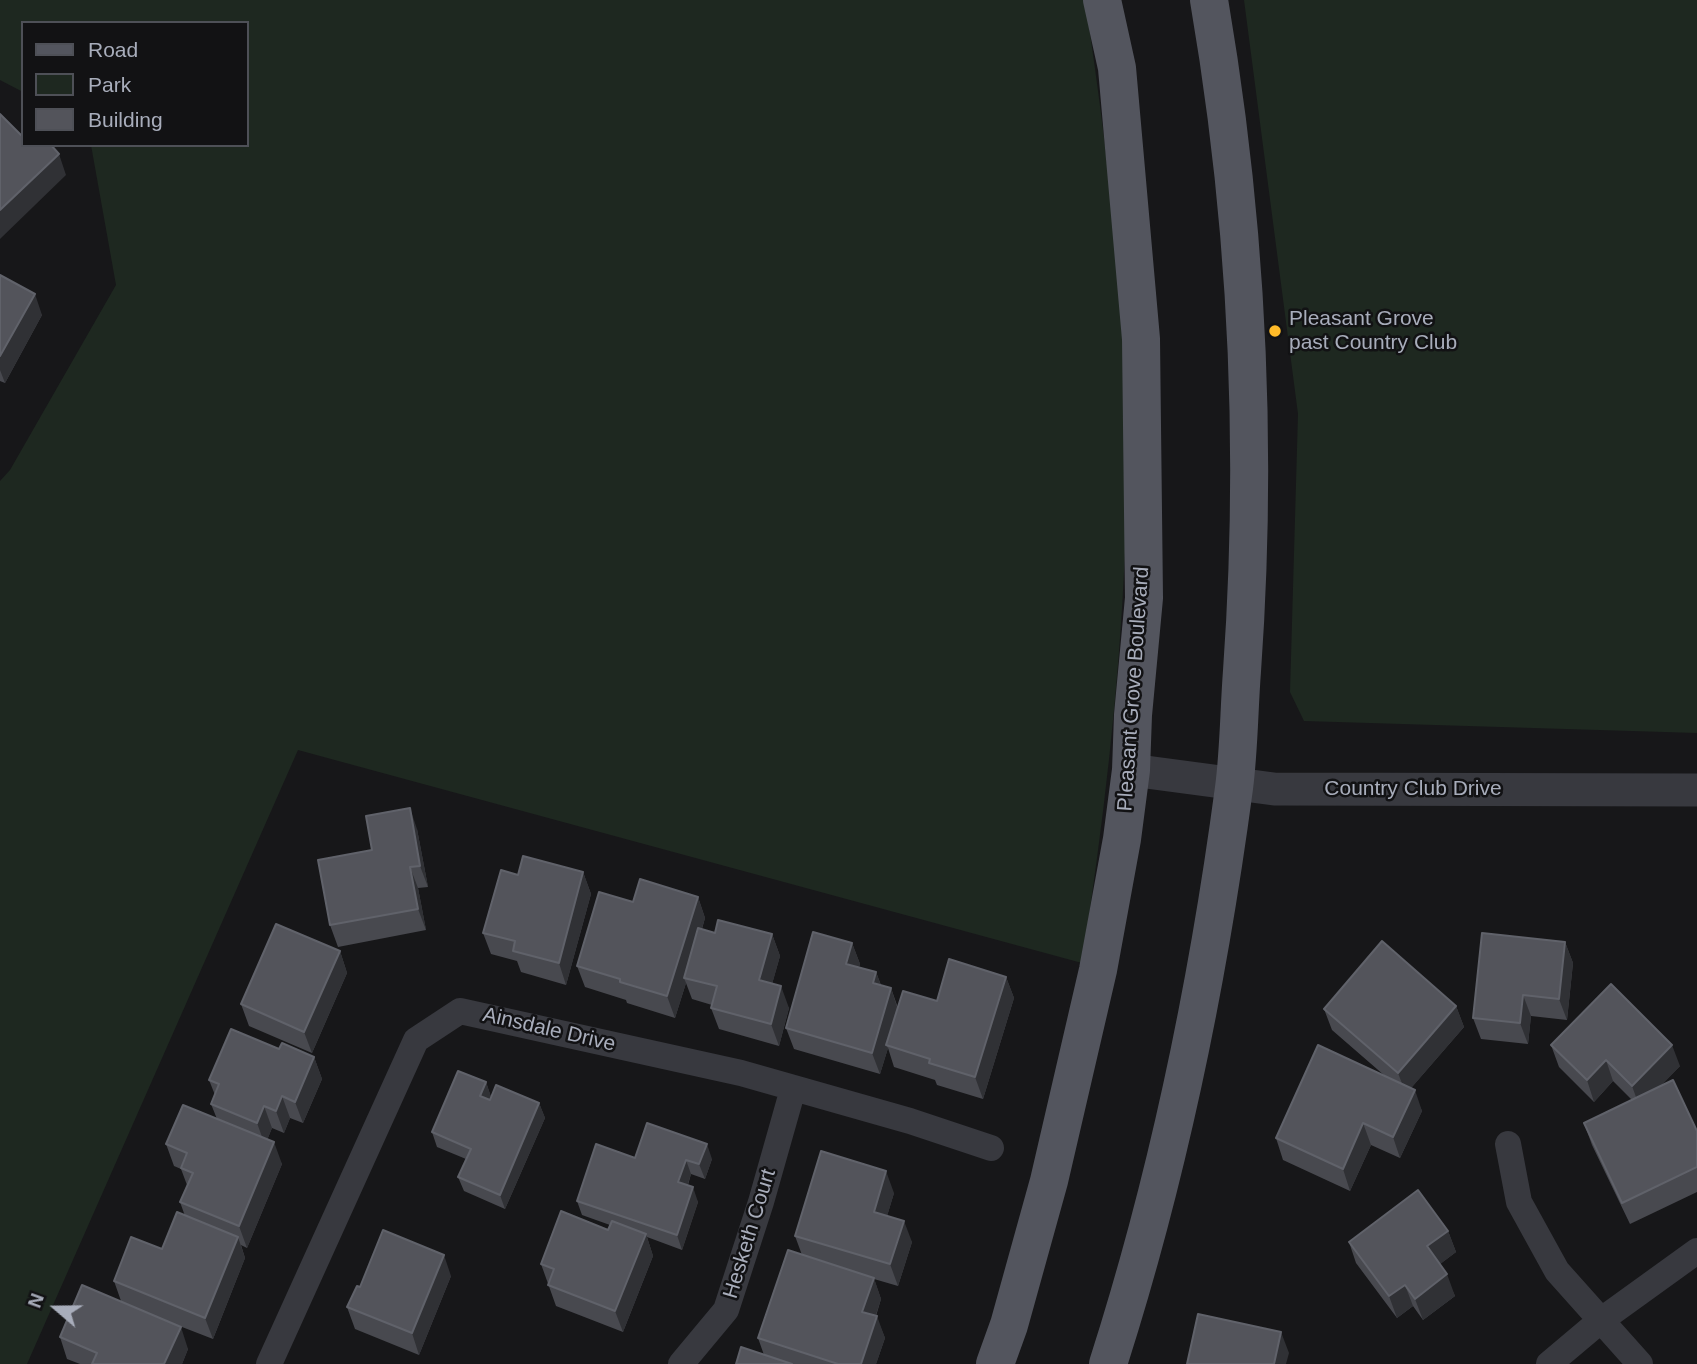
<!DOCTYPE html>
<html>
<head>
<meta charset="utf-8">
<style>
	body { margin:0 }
	#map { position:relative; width:1697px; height:1364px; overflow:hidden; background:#171719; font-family:Helvetica,sans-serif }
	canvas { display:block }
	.legend { position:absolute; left:21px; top:21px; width:228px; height:126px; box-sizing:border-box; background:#121214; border:2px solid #4e5057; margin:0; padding:9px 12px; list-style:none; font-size:21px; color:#a8adbb }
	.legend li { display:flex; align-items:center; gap:14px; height:35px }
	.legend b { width:35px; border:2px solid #4e5057 }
	.north { position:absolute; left:21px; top:1273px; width:70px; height:70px; -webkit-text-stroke:5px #121214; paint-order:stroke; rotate:290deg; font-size:19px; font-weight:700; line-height:28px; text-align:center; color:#a8adbb }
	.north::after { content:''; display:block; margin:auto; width:24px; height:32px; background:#a8adbb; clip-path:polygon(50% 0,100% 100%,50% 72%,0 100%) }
</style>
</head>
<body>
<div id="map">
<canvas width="1697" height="1364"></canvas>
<ul class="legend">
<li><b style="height:9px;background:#53555e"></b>Road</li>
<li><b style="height:19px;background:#1e2820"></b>Park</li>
<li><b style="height:19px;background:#53545b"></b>Building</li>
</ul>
<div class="north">N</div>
</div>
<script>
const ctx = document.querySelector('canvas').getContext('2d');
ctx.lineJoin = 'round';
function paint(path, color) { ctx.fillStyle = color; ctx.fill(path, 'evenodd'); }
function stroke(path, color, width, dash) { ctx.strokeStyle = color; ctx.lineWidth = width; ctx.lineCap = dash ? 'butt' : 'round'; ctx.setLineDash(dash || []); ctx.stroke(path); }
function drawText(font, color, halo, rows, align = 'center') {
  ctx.font = font + ' Helvetica,sans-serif'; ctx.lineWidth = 5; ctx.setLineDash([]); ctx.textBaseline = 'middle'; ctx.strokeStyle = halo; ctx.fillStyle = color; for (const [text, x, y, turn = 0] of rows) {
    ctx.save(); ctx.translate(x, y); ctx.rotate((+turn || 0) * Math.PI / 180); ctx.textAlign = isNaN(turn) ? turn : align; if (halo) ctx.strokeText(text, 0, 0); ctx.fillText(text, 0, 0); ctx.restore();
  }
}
paint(new Path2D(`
	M0,0H1085C1113,183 1132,368 1125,553C1119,691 1103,826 1082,963L298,750L27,1364H0V481L10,470L116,285L91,145H247V23H23V92L0,80Z
	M1244,0H1697V733L1304,721L1290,692L1298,414Z`), '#1e2820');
stroke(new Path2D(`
	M1508,1144L1519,1202L1557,1271L1640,1364
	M269,1364L416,1040L460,1011L741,1073L910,1121L991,1148
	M681,1364L726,1310L761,1202L793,1089
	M1549,1364L1600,1321L1697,1251`), '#38393f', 26);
stroke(new Path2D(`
	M1131,770L1274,789L1697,790`), '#38393f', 33);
stroke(new Path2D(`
	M995,1364L1009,1325L1049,1181L1098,970L1122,839L1131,770L1133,715L1144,598L1141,339L1117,68L1102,0
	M1108,1364C1168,1177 1208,983 1234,788C1239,750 1239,710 1242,671C1258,447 1247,221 1209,0`), '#53555e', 38);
paint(new Path2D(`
	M0,275L42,315L5,383L0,381Z
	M417,829L428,887L418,888L426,930L338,947L330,925L372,850Z
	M583,872L591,894L566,985L521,972L517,961L491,954L483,933L518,875Z
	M698,897L705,918L702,929L715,933L772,934L780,956L772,984L789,1008L779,1046L719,1029L711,1008L712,1005L692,999L686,983L675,1018L627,1003L626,1000L585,987L577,966L633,902Z
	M1565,942L1573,963L1567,1020L1531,1016L1528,1044L1481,1039L1473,1018Z
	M852,943L860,964L859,967L876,972L881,985L891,988L898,1008L937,1001L1006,977L1014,998L983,1099L937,1085L935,1080L894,1067L888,1048L880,1074L794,1049L786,1028Z
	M340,951L347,973L312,1053L249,1026L241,1004Z
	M1456,1006L1464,1027L1411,1088L1422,1111L1400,1158L1371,1145L1350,1191L1283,1160L1276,1138L1385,1076L1332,1030L1324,1009Z
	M1551,1045L1680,1066L1661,1085L1697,1131V1192L1630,1224L1592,1145L1584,1123L1632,1100L1613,1081L1594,1102L1559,1067Z
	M279,1049L314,1057L322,1079L303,1123L290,1118L284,1133L272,1128L267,1140L282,1164L247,1248L241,1245L245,1258L213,1339L164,1320L188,1349L182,1364H80L67,1359L60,1337L121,1301L114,1281L162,1249L185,1216L180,1202L187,1185L181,1169L174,1166L166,1144L217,1119L211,1104L215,1095L209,1080Z
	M486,1082L491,1097L539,1103L545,1118L505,1209L464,1191L458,1177L466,1159L437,1147L432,1132Z
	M635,1158L712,1159L705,1179L691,1174L688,1185L698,1202L682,1250L647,1237L653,1256L623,1332L556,1306L541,1264L608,1230L610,1225L582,1215L577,1201Z
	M894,1193L887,1216L912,1242L898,1286L874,1279L881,1299L876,1316L885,1338L876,1364H736L764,1355L758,1338L802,1255L795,1236Z
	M1448,1231L1456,1252L1440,1264L1455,1296L1423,1320L1413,1306L1397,1318L1356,1263L1349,1242Z
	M451,1276L419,1355L355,1329L347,1307L360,1287Z`), '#48494f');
paint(new Path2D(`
	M59,154L66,175L0,239V210Z
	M35,294L42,315L5,383L0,370V356Z
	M410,808L417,829L428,887L420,866Z
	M410,867L418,888L426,930L418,909Z
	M583,872L591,894L566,985L559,963Z
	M698,897L705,918L687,978H684L686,983L675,1018L667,996Z
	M772,934L780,956L767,1002L759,980Z
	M1565,942L1573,963L1567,1020L1559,999Z
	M852,943L860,964L854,985L846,964Z
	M340,951L347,973L312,1053L304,1032Z
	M876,972L884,994L873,983Z
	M1006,977L1014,998L983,1099L975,1077Z
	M781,986L789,1008L779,1046L771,1024Z
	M891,988L898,1010L886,1045L888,1048L880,1074L872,1053Z
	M1523,995L1531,1016L1528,1044L1520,1023Z
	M1456,1006L1464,1027L1406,1094L1398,1073Z
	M1672,1045L1680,1066L1640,1108L1632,1086Z
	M314,1057L322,1079L303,1123L295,1102Z
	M1606,1060L1613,1081L1594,1102L1587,1080Z
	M486,1082L491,1097L485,1111L480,1096Z
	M1415,1090L1422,1111L1400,1158L1393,1137Z
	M282,1096L290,1118L284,1133L276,1111Z
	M539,1103L545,1118L505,1209L500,1195Z
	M264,1106L272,1128L265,1145L257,1123Z
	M1363,1123L1371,1145L1350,1191L1343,1169Z
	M274,1142L282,1164L247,1248L239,1226Z
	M707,1144L712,1159L705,1179L699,1164Z
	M686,1160L691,1174L684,1196L678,1182Z
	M886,1171L894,1193L882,1233L874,1212Z
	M693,1187L698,1202L682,1250L677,1235Z
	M904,1221L912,1242L898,1286L890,1264Z
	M1448,1231L1456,1252L1435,1268L1427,1246Z
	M646,1234L653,1256L623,1332L615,1311Z
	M238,1237L245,1258L213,1339L205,1318Z
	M444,1255L451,1276L419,1355L412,1333Z
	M1447,1274L1455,1296L1423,1320L1415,1299Z
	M874,1278L881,1299L870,1333L862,1312Z
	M1405,1285L1413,1306L1397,1318L1389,1296Z
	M877,1316L885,1338L876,1364H861Z
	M181,1327L188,1349L182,1364H164Z
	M1281,1332L1289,1353L1286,1364H1274Z`), '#303135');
const building = new Path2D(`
	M0,114L23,137V145H51L59,154L0,210Z
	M0,275L35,294L0,356Z
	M410,808L420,866L410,867L418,909L330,925L318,860L372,850L366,816Z
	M523,856L583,872L559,963L513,951L515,941L483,933L501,870L518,875Z
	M640,879L698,897L667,996L620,982V979L577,966L599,892L633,902Z
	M718,920L772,934L759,980L781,986L771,1024L711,1008L717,986L684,978L698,928L715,933Z
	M276,924L340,951L304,1032L241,1004Z
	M813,932L852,943L846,964L876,972L873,983L891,988L872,1053L786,1028Z
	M1482,933L1565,942L1559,999L1523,995L1520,1023L1473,1018Z
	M1382,941L1456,1006L1398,1073L1324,1009Z
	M949,959L1006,977L975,1077L929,1063L930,1059L886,1045L903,991L937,1001Z
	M1611,984L1672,1045L1632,1086L1606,1060L1587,1080L1551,1045Z
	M231,1029L279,1049L282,1043L314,1057L295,1102L282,1096L276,1111L264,1106L257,1123L211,1104L219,1084L209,1080Z
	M1318,1045L1415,1090L1393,1137L1363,1123L1343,1169L1276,1138Z
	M458,1071L486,1082L480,1096L490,1100L496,1085L539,1103L500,1195L458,1177L471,1149L432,1132Z
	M1673,1080L1697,1131V1167L1622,1203L1584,1123Z
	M183,1105L274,1142L239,1226L180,1202L193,1173L181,1168L187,1153L166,1144Z
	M647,1123L707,1144L699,1164L686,1160L678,1182L693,1187L677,1235L577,1201L596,1144L635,1158Z
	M821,1151L886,1171L874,1212L904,1221L890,1264L795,1236Z
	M1418,1190L1448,1231L1427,1246L1447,1274L1415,1299L1405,1285L1389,1296L1349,1242Z
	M561,1211L608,1230L612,1221L646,1234L615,1311L548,1285L554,1269L541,1264Z
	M177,1212L238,1237L205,1318L114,1281L131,1237L162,1249Z
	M383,1230L444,1255L412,1333L347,1307L357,1286L360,1287Z
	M788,1250L874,1278L862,1312L877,1316L861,1364H838L758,1338Z
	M82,1285L181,1327L164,1364H92L97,1353L60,1337Z
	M1198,1314L1281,1332L1274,1364H1187Z
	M741,1347L792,1364H736Z`);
paint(building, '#53545b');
stroke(building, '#60626a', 2);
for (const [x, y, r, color] of [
	[1275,331,7,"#ffbb29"]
]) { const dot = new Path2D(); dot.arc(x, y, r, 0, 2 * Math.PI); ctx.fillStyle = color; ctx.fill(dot); stroke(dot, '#121214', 2.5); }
drawText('21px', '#a8adbb', '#121214', [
	["Pleasant Grove",1289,319],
	["past Country Club",1289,343]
], 'left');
drawText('21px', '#a8adbb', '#121214', [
	["Pleasant Grove Boulevard",1134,689,-86],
	["Country Club Drive",1413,789],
	["Ainsdale Drive",549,1030,13],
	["Hesketh Court",750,1234,-73]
]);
</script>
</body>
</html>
